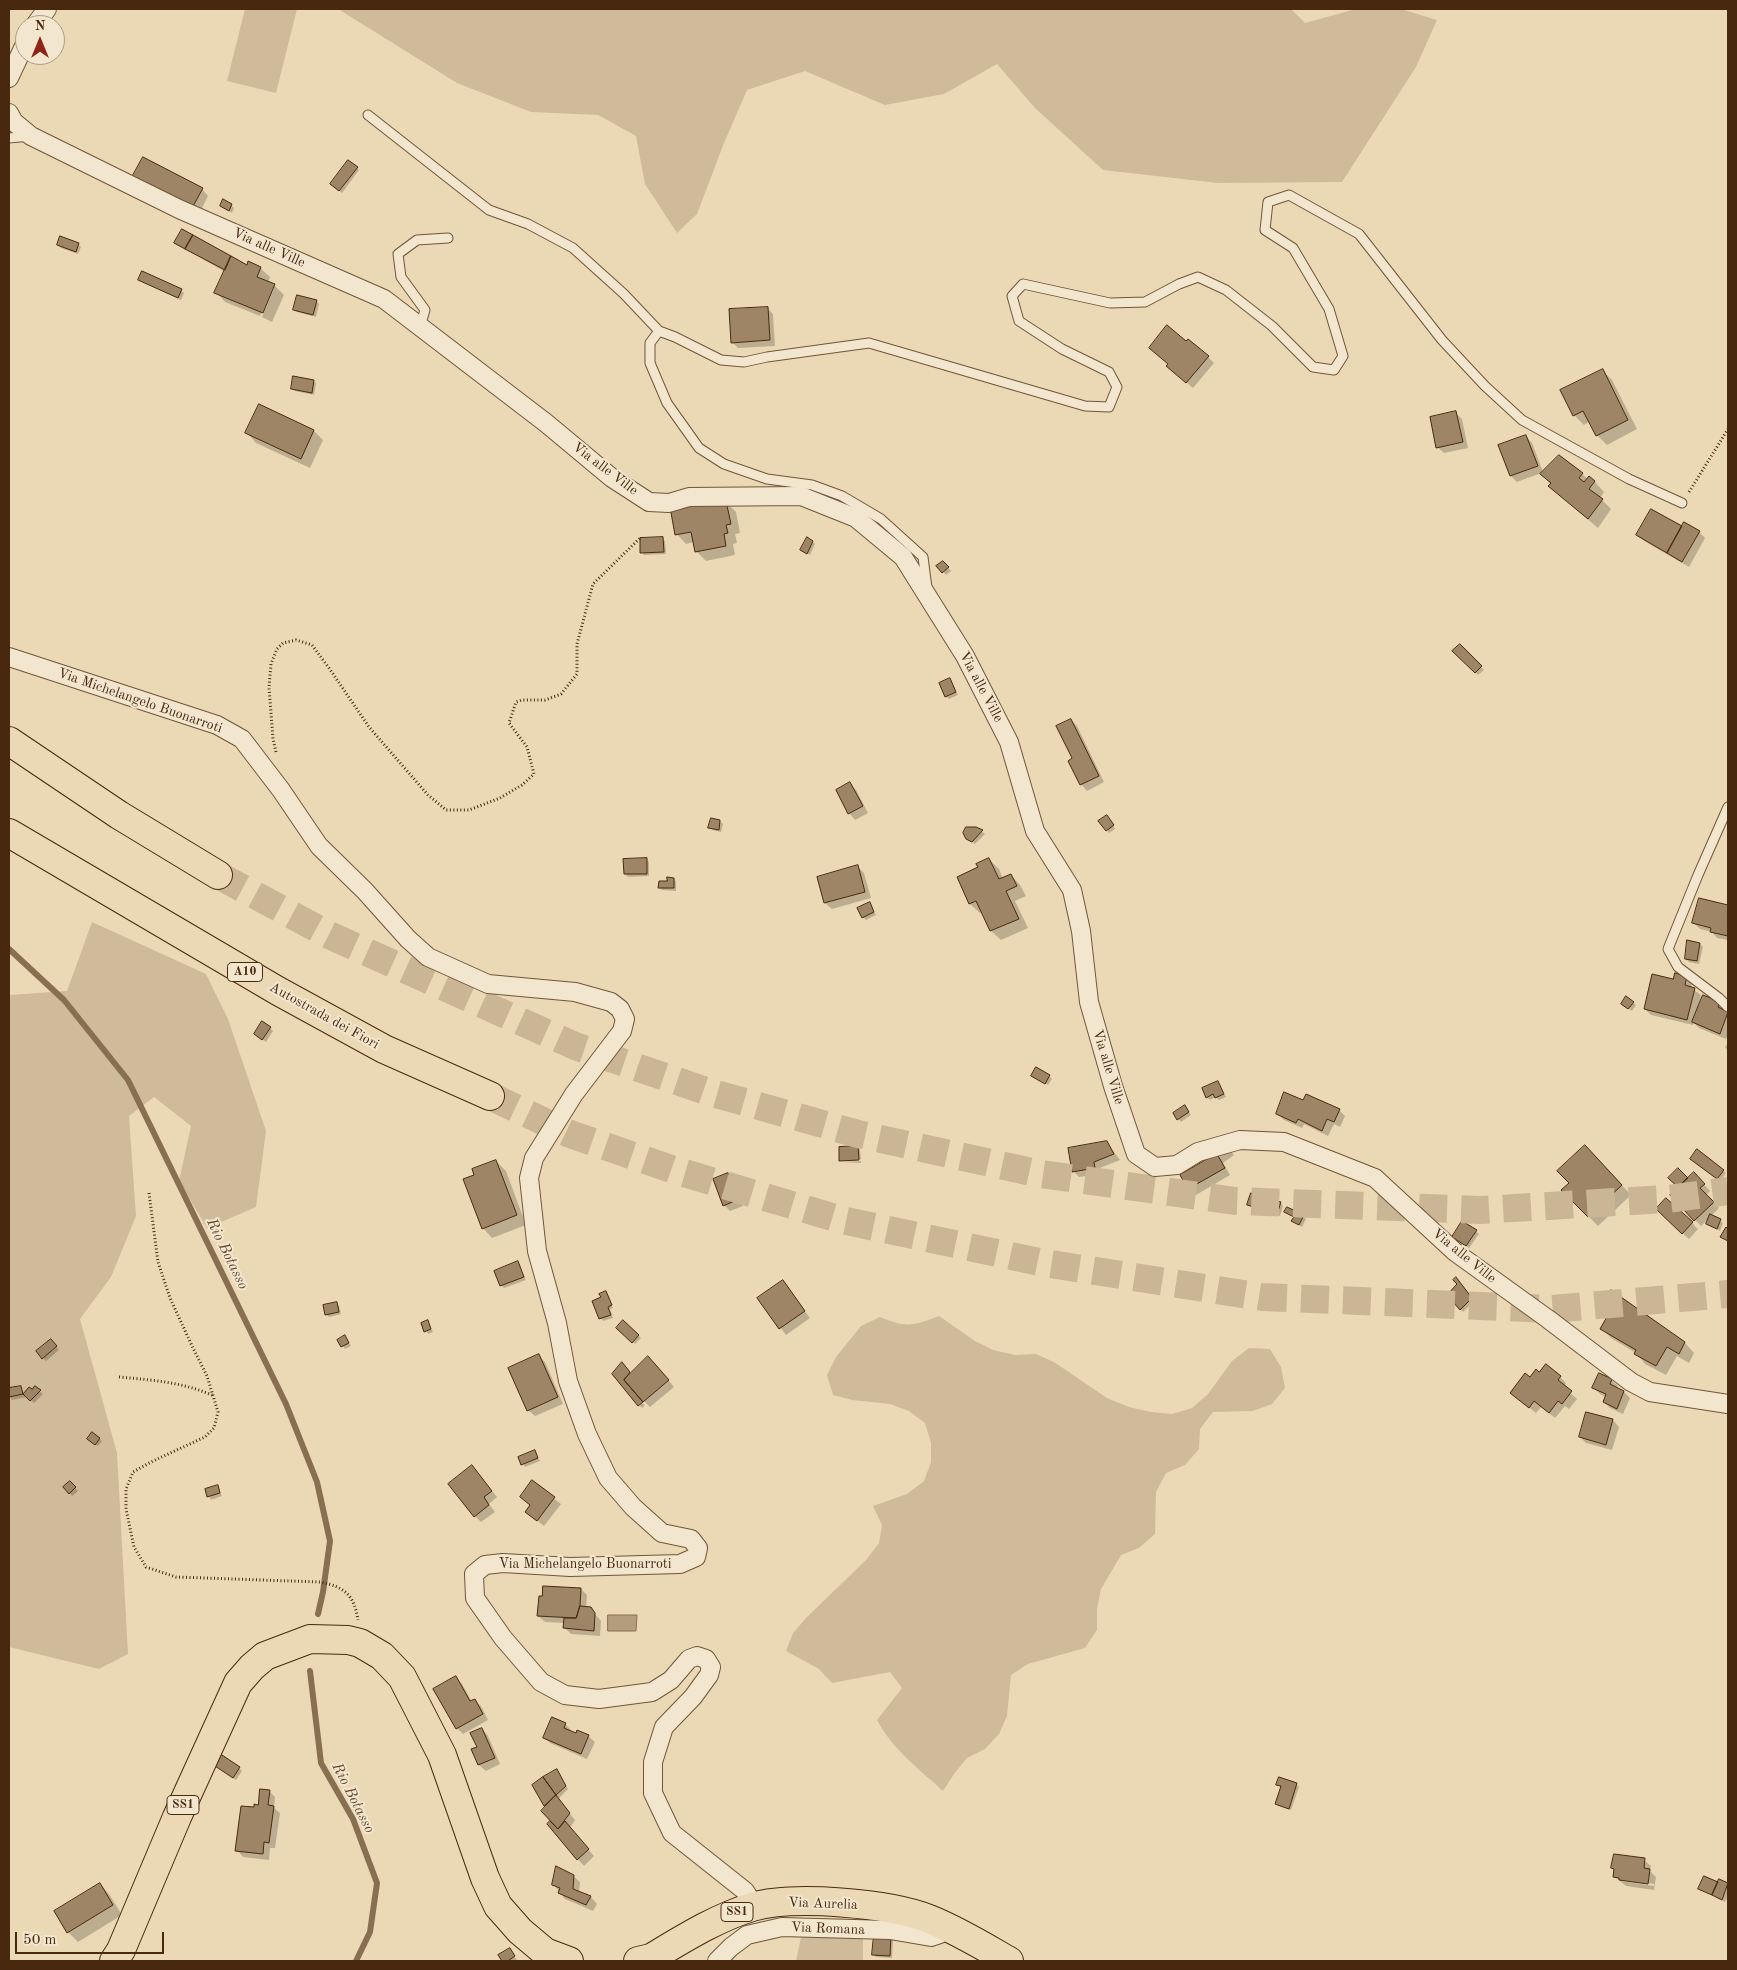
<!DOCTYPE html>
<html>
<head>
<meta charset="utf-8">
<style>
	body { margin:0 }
	#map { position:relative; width:1737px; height:1970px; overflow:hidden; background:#ebd9b5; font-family:"Old Standard TT",serif }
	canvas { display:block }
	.frame { position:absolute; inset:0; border:10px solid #482910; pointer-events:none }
	.north { position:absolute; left:15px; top:15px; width:50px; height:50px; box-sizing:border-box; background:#f2e6cf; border:1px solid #ae9a83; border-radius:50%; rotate:0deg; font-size:14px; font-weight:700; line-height:20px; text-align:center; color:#482910 }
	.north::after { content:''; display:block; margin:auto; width:18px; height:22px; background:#8f2418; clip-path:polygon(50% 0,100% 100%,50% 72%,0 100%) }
	.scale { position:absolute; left:15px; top:1932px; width:149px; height:22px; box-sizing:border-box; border:2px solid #482910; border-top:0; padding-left:6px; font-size:15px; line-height:18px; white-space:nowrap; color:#482910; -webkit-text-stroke:4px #f2e6cf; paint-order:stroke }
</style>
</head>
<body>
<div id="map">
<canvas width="1737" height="1970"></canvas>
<div class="frame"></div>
<div class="north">N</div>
<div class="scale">50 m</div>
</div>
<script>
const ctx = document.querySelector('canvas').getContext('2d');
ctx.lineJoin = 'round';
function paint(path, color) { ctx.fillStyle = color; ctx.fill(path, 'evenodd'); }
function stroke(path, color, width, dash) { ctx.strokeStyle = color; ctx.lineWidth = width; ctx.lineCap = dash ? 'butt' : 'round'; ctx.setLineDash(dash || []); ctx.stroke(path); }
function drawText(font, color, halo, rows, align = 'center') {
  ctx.font = font + ' "Old Standard TT",serif'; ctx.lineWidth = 4; ctx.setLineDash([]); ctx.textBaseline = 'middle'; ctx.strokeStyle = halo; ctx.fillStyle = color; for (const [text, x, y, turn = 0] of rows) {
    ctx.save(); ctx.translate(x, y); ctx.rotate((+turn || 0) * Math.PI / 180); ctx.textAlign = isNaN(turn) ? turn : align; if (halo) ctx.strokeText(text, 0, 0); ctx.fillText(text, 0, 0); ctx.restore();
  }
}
paint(new Path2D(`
	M245,9H297L276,93L227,81Z
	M338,9H1291L1305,23L1356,9H1401L1437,20L1416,67L1342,182L1218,183L1103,170L1035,108L997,64L944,94L885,105L805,71L747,90L724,143L697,214L677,233L645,184L636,136L598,115L531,112L457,83Z
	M92,922L206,974L228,1019L266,1131L256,1207L207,1228L179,1181L191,1126L154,1097L129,1116L136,1216L111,1277L80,1319L117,1453L128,1654L99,1669L9,1647V995L67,991Z
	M939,1316L975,1341L993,1350L1015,1355L1036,1354L1054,1362L1107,1398L1129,1407L1151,1412L1172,1414L1192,1408L1208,1394L1232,1361L1249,1348L1270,1349L1281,1367L1285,1388L1272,1404L1253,1411L1213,1412L1200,1429L1199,1449L1185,1465L1166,1473L1156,1492L1155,1534L1139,1548L1121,1555L1101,1589L1097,1609V1630L1085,1648L1028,1664L1011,1675L1007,1716L999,1734L985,1749L967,1758L954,1774L943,1791C918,1768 893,1750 877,1720L902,1688L890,1672L832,1683L819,1669L786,1651L793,1633L807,1617L866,1560L879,1543L882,1525L873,1506L907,1494L924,1481L931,1462V1443L925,1423L909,1411L890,1404L852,1400L833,1395L827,1375L836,1357L861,1326L880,1317C906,1328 913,1326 939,1316Z
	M863,1936V1961H796L801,1937Z`), '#cfbb99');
const water = new Path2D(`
	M608,1615H637L636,1631H608Z`);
paint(water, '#b49d7d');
stroke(water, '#896f51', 1);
paint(new Path2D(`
	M357,168L359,170L342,193L334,186Z
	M139,185L202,189L208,196L198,216Z
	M231,205L234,208L232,213L221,206Z
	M175,243L248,267L260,268L270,277L268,283L274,285L284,295L272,322L262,317L274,288H272L260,316L225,302L216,292L225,272Z
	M78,244L81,247L78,254L61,248L58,245Z
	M140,280L181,290L184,293L181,300Z
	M316,301L319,304L316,317L297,312L295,309Z
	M767,308L773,314L775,346L738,348L732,342Z
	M1208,357L1214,363L1193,388L1174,372Z
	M1602,370L1612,380L1637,429L1607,445L1597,435L1590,421L1584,425L1574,415Z
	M313,381L316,383L314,395L295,391L292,388Z
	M1456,413L1462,419L1468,448L1444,453L1437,447Z
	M314,431L323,440L310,468L256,443L247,433Z
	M1526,436L1532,443L1543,472L1559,456L1588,479L1589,478L1595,482L1604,492L1600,498L1611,509L1598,528L1560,496L1541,473L1517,482L1511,476Z
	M726,502L736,512L740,533L735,534L737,543L733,544L735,555L706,561L696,551L694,542L686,544L677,534Z
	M1699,532L1705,538L1689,567L1644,541L1637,535Z
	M662,539L665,541L666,554L644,555L642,552Z
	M813,542L815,544L810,555L802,550Z
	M943,562L951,571L946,575L938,566Z
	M1460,646L1484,670L1478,675L1454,651Z
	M950,680L958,695L949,699L946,696Z
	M1071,720L1077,726L1104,782L1087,791L1081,784L1074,759Z
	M850,784L856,790L868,813L855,820L849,813L837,791Z
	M1109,819L1115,829L1109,833L1107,830Z
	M720,821L723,824L721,832L713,830L710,827Z
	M976,828L985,834L975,844L967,839Z
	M646,859L649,862V876L628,877L625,874Z
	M989,859L999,869L1003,879L1011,875L1020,885L1026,896L1015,901L1028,928L1001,940L991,931L983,912L980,913L970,904L958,878L979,868Z
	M858,867L864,873L871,898L832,909L825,903L818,877Z
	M674,879L676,882V891L662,890L659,888Z
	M1699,900L1728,906V940L1717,938L1712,932L1700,929L1694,923Z
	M869,903L876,915L866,920L863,917Z
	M1688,942L1700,944L1703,947L1699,964L1689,962L1686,959Z
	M1686,977L1692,984L1691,988L1701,995L1698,1007L1719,1003L1725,1010V1012L1728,1013V1035L1726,1039L1699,1028L1694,1023L1693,1025L1651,1015L1645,1009Z
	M1633,1003L1636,1005L1632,1011L1625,1006Z
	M270,1028L273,1031L266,1042L258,1036Z
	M1728,1043V1051L1725,1047Z
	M1032,1076H1049L1052,1079L1048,1085Z
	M1218,1082L1226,1097L1219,1100L1216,1097L1210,1100L1207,1097Z
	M1304,1102L1339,1110L1345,1116L1340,1127L1334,1124L1328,1136L1304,1124L1302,1128L1284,1120L1278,1114Z
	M1187,1109L1191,1115L1181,1122L1174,1113Z
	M1107,1143L1120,1160L1100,1168L1101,1174L1079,1177L1073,1171Z
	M858,1147L860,1150L861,1159L840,1160V1148Z
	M1229,1149L1234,1155L1223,1163L1230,1175L1196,1195L1189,1189L1181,1175Z
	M1595,1156L1631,1195L1598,1226L1563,1190Z
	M496,1161L506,1171L526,1225L492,1238L483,1228L476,1176Z
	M861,1161V1163L842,1162Z
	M1694,1162L1723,1171L1726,1173L1720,1181Z
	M1694,1174L1710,1191L1706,1195L1719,1208L1711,1216L1723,1223L1720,1231L1707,1224L1710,1217L1701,1226L1671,1195L1680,1187L1670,1178L1688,1180Z
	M728,1175L734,1181L743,1206L730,1211L724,1205Z
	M1280,1203L1283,1206L1280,1216L1252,1207L1249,1204Z
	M1286,1212L1303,1216L1306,1219L1302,1227L1293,1221L1295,1218Z
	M1663,1216L1692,1223L1698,1229L1689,1239Z
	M1463,1222L1479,1234L1469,1248L1456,1239Z
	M518,1263L526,1280L504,1288L501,1285Z
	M1459,1281L1474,1301L1463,1312L1449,1295L1459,1284Z
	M783,1282L810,1318L786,1335L759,1299Z
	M606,1292L613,1308L610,1309L613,1318L603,1321L593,1301L602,1298Z
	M1620,1297L1685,1343L1694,1353L1689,1363L1677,1356L1666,1375L1645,1364L1636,1353L1611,1338L1602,1328L1613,1308L1606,1300Z
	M336,1303L339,1306L341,1314L329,1317L326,1314Z
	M428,1322L433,1332L428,1334L422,1324Z
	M623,1322L641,1338L635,1344L618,1328Z
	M345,1337L351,1346L345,1349L339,1340Z
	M51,1340L59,1350L46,1361L37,1352Z
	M539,1356L545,1362L563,1404L535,1416L528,1410Z
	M655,1364L674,1387L650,1407L643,1400L641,1402L645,1405L642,1408L613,1374L625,1366L631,1374Z
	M1540,1373L1560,1377L1566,1383L1564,1387L1577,1399L1569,1409L1565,1406L1555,1418L1541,1407L1536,1413L1511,1393Z
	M1611,1380L1618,1386L1616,1389L1624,1392L1630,1398L1623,1414L1610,1408L1604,1402L1606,1397L1600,1394L1594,1388Z
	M21,1388L24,1395L35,1388L43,1394L34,1403L27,1397L12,1400L10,1397L9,1390Z
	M1613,1420L1619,1427L1612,1450L1586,1443L1580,1437Z
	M99,1439L102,1441L98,1446L91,1441Z
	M535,1452L540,1461L525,1467L519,1458Z
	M478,1473L497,1497L489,1504L495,1512L481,1522L475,1516Z
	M70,1482L78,1491L72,1496L65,1487Z
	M533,1482L561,1504L544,1526L527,1512L531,1506L521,1497Z
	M218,1486L222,1496L211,1500L206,1489Z
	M581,1589L587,1595L586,1608H590L601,1621L600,1636L571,1634L565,1628V1623L545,1622L538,1616Z
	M456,1677L462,1684L472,1702L474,1700L481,1706L488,1720L463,1734L457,1728Z
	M565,1724L571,1730L570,1732L588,1736L595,1742L587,1759L550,1743L544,1737Z
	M482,1729L488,1736L500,1764L486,1771L479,1765L473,1750L478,1748Z
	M216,1766L239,1768L242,1771L236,1780Z
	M557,1771L568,1789L558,1799L575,1820L570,1828L594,1856L584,1866L548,1825L552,1822L546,1807L533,1785Z
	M1296,1784L1299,1787L1291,1810L1279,1806L1277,1804L1281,1788L1278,1785Z
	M269,1791L275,1797L274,1808L280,1813L275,1848H270L269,1860L243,1857L237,1850L255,1809L259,1806Z
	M1644,1860L1651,1866L1650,1871L1656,1877L1654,1890L1626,1886L1614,1876L1615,1870L1613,1868ZM1618,1878L1654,1884V1886L1621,1881Z
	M573,1876L580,1882L579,1893L591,1897L597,1904L593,1911L565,1899L554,1885Z
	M1720,1881L1728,1885V1896L1725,1902L1700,1889L1719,1883Z
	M100,1884L109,1894L122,1915L78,1942L68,1932L55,1911Z
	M891,1938L893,1940L892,1958L876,1957L874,1954Z
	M512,1953L517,1960L514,1961H504L500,1956Z`), '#0003');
stroke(new Path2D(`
	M9,949L64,1000L128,1080L286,1404L317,1482L330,1541L323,1592L318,1614
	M310,1671L321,1763L353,1819L377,1883L370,1932L356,1961`), '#896f51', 6);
const building = new Path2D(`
	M143,157L203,188L191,210L131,179Z
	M348,160L358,167L339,191L330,184Z
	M223,199L232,204L229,211L220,206Z
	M182,229L193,235L185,249L174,243Z
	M193,235L231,256L225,270L185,249Z
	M60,236L79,243L76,252L57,245Z
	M231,256L247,265L248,261L261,267L257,277L275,284L263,313L214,293Z
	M142,271L182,289L178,298L138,280Z
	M297,295L317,300L313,315L293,310Z
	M768,307L770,340L731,343L729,309Z
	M1167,325L1186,341L1188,339L1209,356L1186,383L1166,366L1168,364L1149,348Z
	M1603,369L1628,420L1596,436L1583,411L1573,416L1560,390Z
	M293,376L314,380L312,393L291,389Z
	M259,404L314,430L301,459L245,433Z
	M1456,411L1463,442L1436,448L1430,417Z
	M1526,435L1538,466L1510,476L1498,445Z
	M1559,455L1583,473L1579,478L1584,482L1589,476L1595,481L1589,489L1603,499L1588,519L1548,486L1551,483L1540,474Z
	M726,501L731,524L726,525L728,533L724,534L726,546L695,552L691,532L675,535L670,507Z
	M1651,509L1682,526L1667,553L1636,535Z
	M1684,522L1700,531L1682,562L1667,553Z
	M663,537L664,552L640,553V538Z
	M807,537L813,541L807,554L800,550Z
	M943,561L949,567L942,573L936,566Z
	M1460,644L1482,666L1475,673L1452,651Z
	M950,678L956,692L945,697L939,683Z
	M1071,719L1099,776L1080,785L1068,761L1072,758L1056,726Z
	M850,782L863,806L848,814L836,790Z
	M1107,815L1114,825L1106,831L1098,821Z
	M711,818L720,820L719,830L708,828Z
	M966,827H976L983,830L972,842L966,839L963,833Z
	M647,858V874H624L623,859Z
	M989,858L999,879L1011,874L1017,886L1006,891L1019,919L990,931L976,901L969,904L957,877L978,867L976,864Z
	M858,865L865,892L824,903L817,877Z
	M667,877L674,878V888H658L659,881H667Z
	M1699,898L1728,905V936L1710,932L1711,928L1692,923Z
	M870,902L874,912L862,918L857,908Z
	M1687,940L1700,943L1697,961L1685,959Z
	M1675,973L1687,976L1685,985L1695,988L1687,1020L1644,1009L1652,974L1673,979Z
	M1703,995L1720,1002L1718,1007L1728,1012L1720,1034L1692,1022Z
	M1626,996L1634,1002L1628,1009L1621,1004Z
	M262,1021L271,1027L262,1040L254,1034Z
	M1036,1067L1050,1075L1045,1084L1031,1076Z
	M1218,1081L1224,1094L1215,1098L1213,1094L1206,1098L1202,1088Z
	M1284,1092L1303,1100L1306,1094L1340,1109L1334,1122L1327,1119L1322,1131L1298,1119L1296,1123L1276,1114Z
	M1185,1105L1189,1112L1177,1120L1173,1113Z
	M1107,1141L1114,1154L1094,1162L1095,1168L1072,1172L1068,1148Z
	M1585,1145L1622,1185L1588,1217L1561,1190L1569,1183L1557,1171Z
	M858,1146L859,1160L839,1161V1147Z
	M1697,1149L1724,1170L1717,1179L1690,1159Z
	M1217,1154L1225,1168L1188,1189L1180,1175Z
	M496,1160L517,1215L482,1229L463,1179L474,1175L472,1169Z
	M1678,1168L1688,1178L1678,1187L1668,1178Z
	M1694,1172L1705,1184L1700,1188L1714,1202L1694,1221L1670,1195Z
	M728,1173L737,1200L723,1206L713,1179Z
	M1251,1193L1281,1202L1277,1214L1247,1205Z
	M1666,1198L1693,1222L1682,1234L1656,1209Z
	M1287,1207L1304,1215L1299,1225L1291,1221L1294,1217L1284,1212Z
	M1710,1214L1721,1219L1717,1229L1706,1224Z
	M1462,1221L1477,1230L1466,1246L1452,1237Z
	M1728,1226V1241L1720,1237L1726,1227L1727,1228Z
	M518,1261L524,1277L500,1286L494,1271Z
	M1456,1277L1472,1298L1460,1310L1447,1295L1457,1284L1453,1280Z
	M783,1280L805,1311L779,1329L757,1298Z
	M1611,1290L1685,1342L1679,1354L1667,1347L1656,1366L1634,1354L1636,1350L1600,1329L1613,1306L1605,1301Z
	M606,1291L612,1305L608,1307L611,1315L599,1319L592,1301L601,1297L599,1294Z
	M337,1302L339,1312L325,1315L323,1305Z
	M428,1320L431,1329L424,1332L421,1323Z
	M623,1320L639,1335L632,1343L616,1328Z
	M345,1335L349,1343L341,1347L337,1340Z
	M51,1339L57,1346L42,1359L36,1351Z
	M539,1354L558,1397L527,1411L508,1368Z
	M648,1356L669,1380L643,1402L624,1380Z
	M622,1362L630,1372L624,1380L643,1402L638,1406L612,1374Z
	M1546,1364L1561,1376L1558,1380L1572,1391L1562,1404L1558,1401L1549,1413L1534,1401L1529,1408L1510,1393L1525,1373L1530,1377L1536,1369L1539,1372Z
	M1599,1373L1612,1379L1610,1384L1624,1391L1617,1409L1603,1402L1606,1394L1592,1388Z
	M21,1386L23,1394L9,1397V1388Z
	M35,1386L41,1390L30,1401L23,1394L29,1387L32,1389Z
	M1586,1412L1613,1419L1606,1445L1579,1437Z
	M92,1432L100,1438L95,1445L87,1439Z
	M535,1450L538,1458L521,1465L518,1457Z
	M472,1465L492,1491L484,1497L489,1505L474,1517L448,1484Z
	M532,1480L555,1497L537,1521L525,1512L530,1505L520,1497Z
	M70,1481L76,1487L69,1494L63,1487Z
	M218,1485L220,1493L207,1497L205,1489Z
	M543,1586L581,1588L580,1606L576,1618L537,1616L539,1596H542Z
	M580,1606L591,1607L595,1613L594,1631L563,1628L564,1618H576Z
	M456,1676L470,1701L475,1699L483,1714L456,1729L433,1689Z
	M552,1717L566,1723L564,1728L576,1733L577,1730L589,1735L581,1754L543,1738Z
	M482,1728L495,1758L478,1765L471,1749L477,1747L470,1733Z
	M222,1755L240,1767L233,1778L215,1766Z
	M557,1769L566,1786L556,1795L543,1777Z
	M543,1777L556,1795L544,1806L532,1785Z
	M1279,1777L1297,1783L1289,1809L1275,1804L1281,1786L1276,1785Z
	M260,1789L270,1790L268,1805L274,1806L269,1843L264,1842L263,1854L235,1851L241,1806L254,1807V1804L258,1805Z
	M556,1795L570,1813L558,1829L541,1811Z
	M550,1821L558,1829L565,1821L589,1849L577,1860L547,1824Z
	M1614,1854L1645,1858L1644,1868L1650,1869L1648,1884L1619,1880V1878L1613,1877L1614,1869L1611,1868Z
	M556,1866L574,1875L573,1889L591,1896L586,1905L558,1893L560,1888L552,1885Z
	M1704,1876L1718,1882L1712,1895L1698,1889Z
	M1719,1879L1728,1883L1722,1900L1712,1895Z
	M100,1883L113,1905L67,1933L54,1911Z
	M874,1935L891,1936L890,1956L872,1955Z
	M510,1948L515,1956L508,1961H502L498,1955Z`);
paint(building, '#9d8566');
stroke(building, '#482910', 1);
stroke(new Path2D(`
	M218,875L329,935L575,1046L709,1092L858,1134L1041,1174L1235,1201L1480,1210L1667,1199L1728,1191
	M490,1096L570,1134L674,1170L842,1220L1044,1263L1262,1297L1551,1309L1728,1294`), '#cab694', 28, [28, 14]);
const service = new Path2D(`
	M368,115L489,210L528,224L573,248L624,294L659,331
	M9,138L31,136
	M420,327L425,310L401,277L398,254L417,240L448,238
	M927,588L923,557L881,519L842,496L812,485L767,479L724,464L699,448L667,403L650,363V343L659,331L675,337L721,360L744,362L767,357L869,343L1085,406L1109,407L1117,387L1109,372L1062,349L1019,321L1012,296L1023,284L1110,303L1145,302L1179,284L1198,277L1226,290L1272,326L1313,367L1334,370L1343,356L1329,309L1293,248L1265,230L1268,202L1289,195L1359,234L1442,340L1485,386L1522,420L1629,479L1682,503
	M1728,807L1698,875L1668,949L1678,967L1719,998L1728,1007`);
const minor = new Path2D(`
	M35,25L47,9
	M9,78L25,44
	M9,113L14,122L31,136L179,209L384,299L546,423L612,478L649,502L669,503L689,497L801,496L856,518L903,557L965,656L1009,742L1035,831L1072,890L1081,931L1089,1002L1113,1086L1136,1154L1155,1167L1177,1165L1198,1152L1240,1140L1284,1142L1375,1178L1455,1252L1548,1319L1631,1382L1650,1392L1728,1404
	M9,657L217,725L242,739L281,790L319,846L365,891L408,939L428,957L488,984L575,992L611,1002L620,1009L625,1019L622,1031L574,1094L534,1158L529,1178L537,1251L557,1323L568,1381L587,1434L608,1478L633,1507L662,1533L691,1539L698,1548L696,1557L680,1564L570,1567L503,1563L485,1565L474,1574L475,1598L503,1638L541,1682L565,1695L599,1699L652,1692L671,1680L689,1659L697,1656L706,1659L711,1667L709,1675L693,1697L664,1727L653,1762V1793L672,1833L745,1891L755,1907
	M717,1961L731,1947L747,1935L782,1927L890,1930L931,1937L940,1934L945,1926`);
const primary = new Path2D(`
	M114,1961L121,1950L177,1817L238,1683L252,1667L265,1656L310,1639L348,1640L360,1643L382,1656L402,1677L442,1755L485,1878L498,1906L520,1931L545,1952L569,1961
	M638,1961L651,1958C683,1939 716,1918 752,1907C793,1895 889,1903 929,1919C957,1930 983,1946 1009,1961`);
const motorway = new Path2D(`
	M9,741L119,815L218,875
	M9,833L278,991L384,1049L490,1096`);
stroke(service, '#715539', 11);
stroke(minor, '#715539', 20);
stroke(primary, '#482910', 30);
stroke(motorway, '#482910', 30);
stroke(new Path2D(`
	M1689,492L1728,429
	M276,752L273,739L269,687L271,664L277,649L283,643L296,640L312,645L329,668L369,727L428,795L446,810H469L500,798L522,785L534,774L527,747L509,723L516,702L522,700H545L561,694L577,674V644L593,584L640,538
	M149,1193L158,1262L170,1298L193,1348L207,1376L218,1412L214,1428L205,1437L153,1461L133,1472L126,1489V1509L134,1547L146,1567L176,1577L320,1582C345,1587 354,1595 358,1620
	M119,1377C152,1380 183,1382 214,1396`), '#482910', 3, [1, 2.5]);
stroke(service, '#f2e6cf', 9);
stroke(minor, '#f2e6cf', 18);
stroke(primary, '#ebd9b5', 28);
stroke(motorway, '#ebd9b5', 28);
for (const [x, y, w] of [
	[245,972,35],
	[183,1805,32],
	[737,1912,32]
]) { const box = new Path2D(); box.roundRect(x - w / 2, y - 9.5, w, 19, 4); ctx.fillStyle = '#f2e6cf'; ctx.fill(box); stroke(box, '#482910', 1); }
drawText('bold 12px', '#482910', null, [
	["A10",245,972],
	["SS1",183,1805],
	["SS1",737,1912]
]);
drawText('14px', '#482910', '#f2e6cf', [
	["Via alle Ville",269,248,24],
	["Via alle Ville",605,469,37],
	["Via alle Ville",981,687,62],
	["Via Michelangelo Buonarroti",140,701,19],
	["Autostrada dei Fiori",324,1016,29],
	["Via alle Ville",1108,1067,73],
	["Via alle Ville",1464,1256,39],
	["Via Michelangelo Buonarroti",585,1564],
	["Via Aurelia",823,1904,2],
	["Via Romana",828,1929,2]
]);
drawText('italic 15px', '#63462b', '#f2e6cf', [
	["Rio Botasso",227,1254,64],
	["Rio Botasso",353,1798,63]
]);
</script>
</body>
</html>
